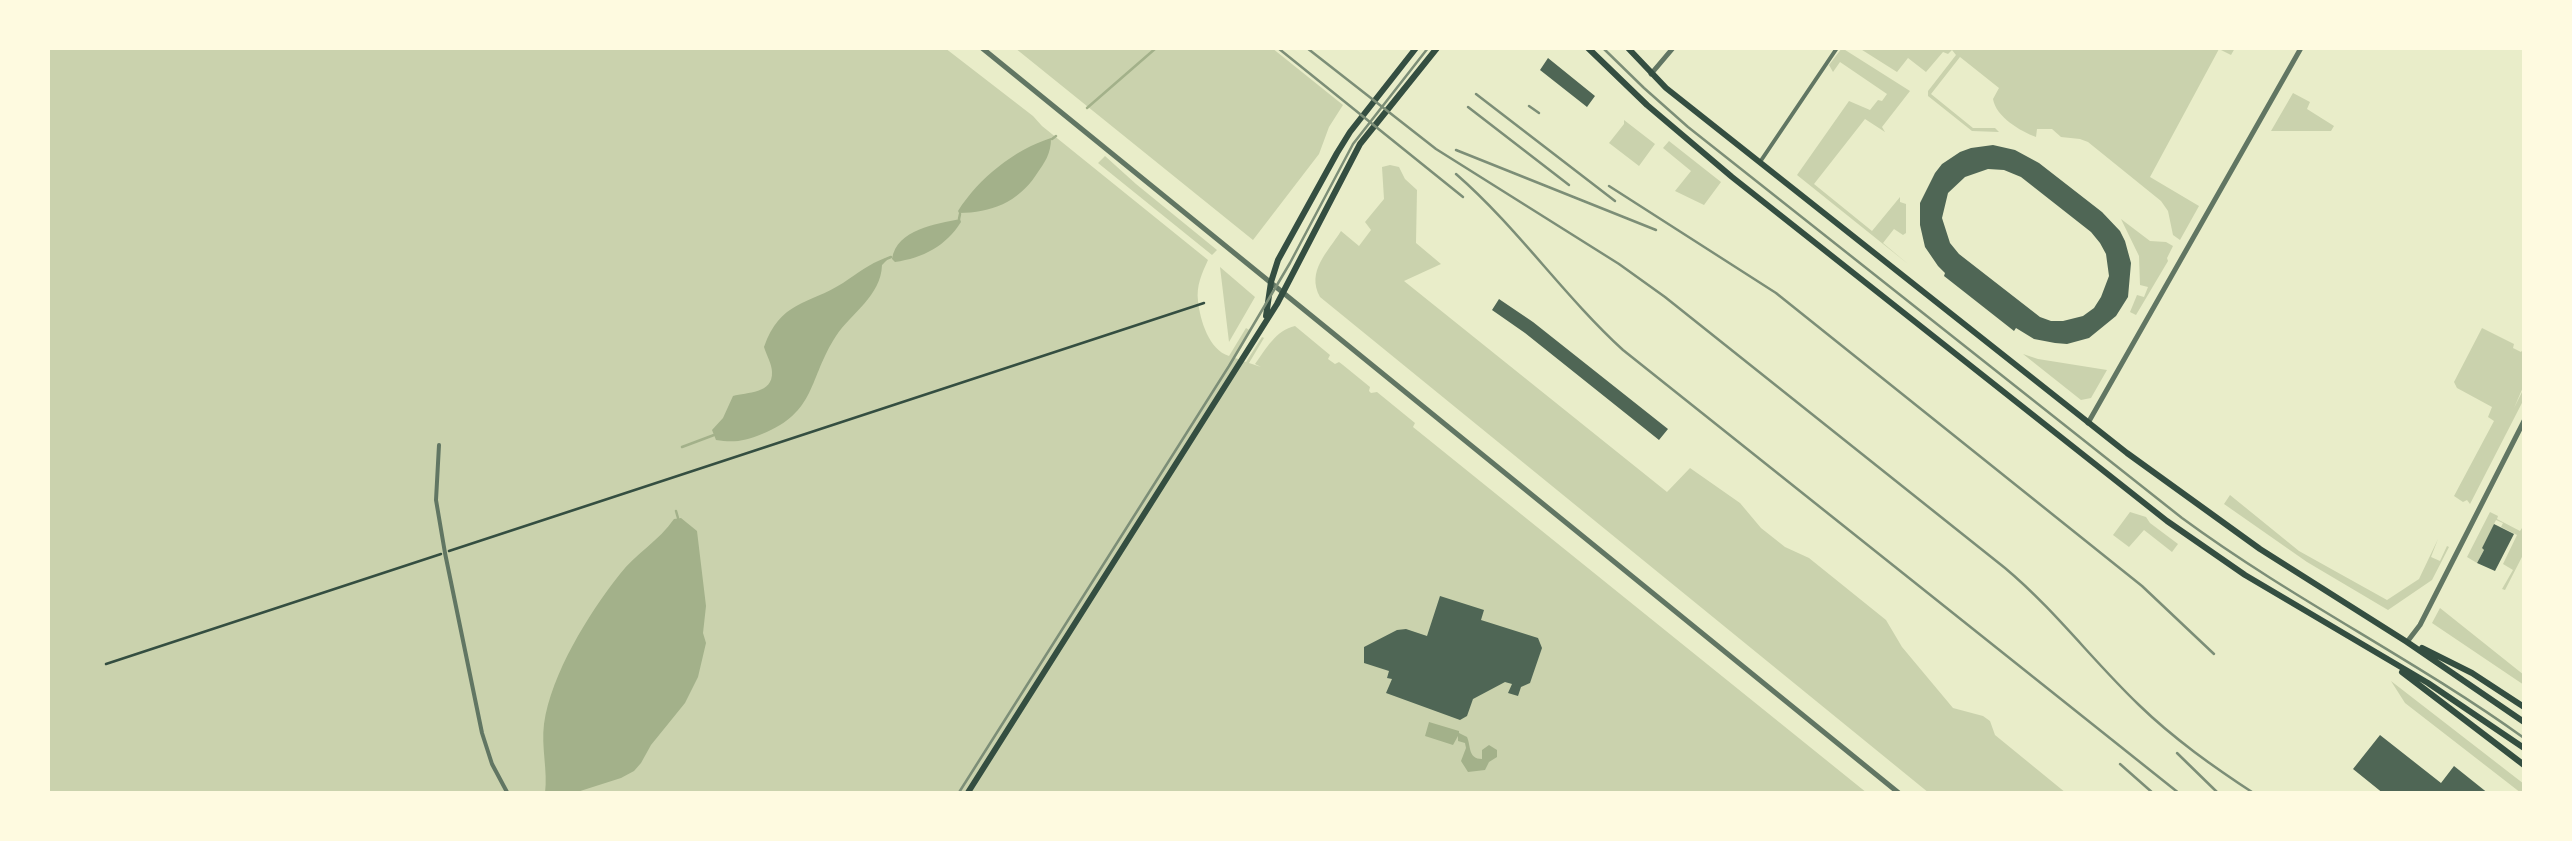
<!DOCTYPE html>
<html>
<head>
<meta charset="utf-8">
<style>
	body { margin:0 }
	#map { position:relative; width:2572px; height:841px; overflow:hidden; background:#e9edc9; font-family:"Varela Round",sans-serif }
	canvas { display:block }
	.frame { position:absolute; inset:0; border:50px solid #fefae0; pointer-events:none }
</style>
</head>
<body>
<div id="map">
<canvas width="2572" height="841"></canvas>
<div class="frame"></div>
</div>
<script>
const ctx = document.querySelector('canvas').getContext('2d');
ctx.lineJoin = 'round';
function paint(path, color) { ctx.fillStyle = color; ctx.fill(path, 'evenodd'); }
function stroke(path, color, width, dash) { ctx.strokeStyle = color; ctx.lineWidth = width; ctx.lineCap = dash ? 'butt' : 'round'; ctx.setLineDash(dash || []); ctx.stroke(path); }
paint(new Path2D(`
	M48,48H945L1033,116L1042,126L1208,260C1202,273 1196,286 1198,301C1200,320 1209,350 1229,356L1246,328L1251,331L1235,358L1246,362L1262,337L1264,338L1249,363L1261,367L1255,364C1266,349 1276,330 1295,326L1330,355L1328,359L1335,364L1339,362L1343,365L1370,387L1369,391L1371,393L1377,392L1415,423L1413,427L1867,793H48Z
	M1015,48H1272L1343,105L1329,127L1319,154L1253,240Z
	M1842,48L1910,91L1882,127L1885,132L1865,119L1814,184L1872,231L1900,197V202L1906,204V233L1903,235L1894,229L1883,243L1908,264L1797,175L1849,101L1870,110L1878,100L1882,101L1887,94L1840,62L1833,72L1829,65Z
	M1859,48H2235L2231,55L2219,49L2150,177L2199,206L2180,240L2173,235L2168,211L2161,201L2088,142L2080,139L2061,137L2052,129H2037L2036,137C2020,131 1996,117 1993,99L1999,88L1960,57L1931,94L1973,128H1995L1999,132L1972,131L1928,96V91L1956,55L1952,50L1948,54L1943,52L1926,72L1908,58L1897,72Z
	M2293,93L2310,102L2307,109L2334,126L2331,131H2271Z
	M1624,120L1655,144L1639,166L1609,143L1624,124Z
	M1669,141L1721,182L1704,205L1675,191L1691,171L1663,148Z
	M1105,156L1136,184L1217,250L1212,255L1098,163Z
	M1390,165L1399,167L1405,179L1417,190L1416,243L1441,264L1404,281L1667,492L1690,468L1740,503L1761,528L1785,547L1809,558L1886,620L1902,647L1953,708L1983,716L1990,721L1995,735L2066,793H1929L1320,297C1306,271 1328,252 1341,231L1359,246L1371,230L1365,222L1384,199L1382,167Z
	M2121,219L2150,241L2166,242L2173,246L2167,258L2168,261L2136,315L2130,312L2137,295L2144,297L2148,287L2140,285L2139,256Z
	M1220,267L1255,297L1229,342Z
	M2482,328L2514,344L2513,348L2521,352L2524,348V385L2514,408L2524,388V399L2470,504L2467,500L2463,502L2454,496L2494,421L2488,417L2492,407L2457,388L2454,382Z
	M2023,354L2038,359L2107,370L2091,398L2081,400Z
	M2230,495L2299,551L2387,600L2419,579L2438,539L2431,557L2440,561L2447,546L2449,547L2432,580L2388,610L2307,562L2224,504Z
	M2130,512L2146,517L2150,523L2178,544L2172,552L2144,530L2129,547L2113,535Z
	M2490,512L2498,516L2497,519L2520,531L2522,528L2524,529V553L2505,590L2502,589L2513,570L2503,564L2517,535L2501,527L2503,523L2496,520L2482,548L2484,550L2477,563L2467,557Z
	M2440,608L2524,675V685L2432,623Z
	M2391,681L2524,784V793H2521L2405,703Z`), '#cad2ad');
paint(new Path2D(`
	M1051,138C1051,154 1045,162 1036,175C1018,202 991,213 959,213L958,211C979,178 1014,150 1051,138Z
	M960,219L961,222C946,246 923,258 895,262L892,259C897,229 936,224 960,219Z
	M885,258L887,260L882,265C881,296 852,312 836,336C808,379 817,412 762,434C745,441 734,443 716,440L712,430L723,418L733,396C747,392 773,394 772,372C772,364 766,354 764,347C780,301 808,305 843,283C858,273 869,264 885,258Z
	M681,518L697,531L706,606L703,633L706,643L698,677L685,703L651,745L641,763L634,771L621,778L574,793H545C548,771 541,747 544,724C551,674 589,613 620,574C636,553 659,541 674,519Z
	M1429,722L1459,731V733L1467,737C1471,746 1468,759 1482,759V750L1489,745L1497,750V757L1489,762L1485,770L1468,772L1461,761L1466,748L1465,743L1458,741V736L1453,745L1425,736Z`), '#a3b18a');
stroke(new Path2D(`
	M1087,108L1156,48
	M1052,139L1056,136
	M959,219L960,214
	M886,259L891,257
	M682,447L714,435
	M676,511L678,518`), '#a3b18a', 2.5);
paint(new Path2D(`
	M1548,58L1595,96L1587,107L1540,70Z
	M1993,145L2015,150L2039,163L2102,212L2120,231L2125,241L2131,263L2128,297L2116,316L2089,338L2067,344L2055,343L2034,339L2016,328L2014,331L1944,276L1945,273L1938,266L1925,247L1920,225V203L1935,173L1942,164L1960,152L1971,148ZM1988,169L2004,170L2021,177L2091,232L2100,243L2106,254L2109,276L2101,297L2094,308L2083,316L2063,321H2051L2040,317L1959,254L1950,243L1942,218L1948,193L1965,177Z
	M1499,299L1533,322L1668,429L1659,440L1525,333L1492,310Z
	M2494,524L2514,534L2495,571L2477,563L2484,550L2482,548Z
	M1440,596L1484,610L1481,620L1538,638L1542,648L1530,683L1521,687L1518,696L1508,693L1512,684L1505,682L1473,699L1467,716L1460,720L1386,693L1392,679L1387,678L1389,671L1364,663V647L1397,630L1406,629L1427,636Z
	M2380,735L2441,783L2454,766L2489,794H2384L2353,769Z`), '#4f6655');
stroke(new Path2D(`
	M449,551L1204,303
	M106,664L441,554`), '#344e41', 2.5);
stroke(new Path2D(`
	M439,445L436,500L445,553L482,733L492,764L508,794`), '#617663', 4);
stroke(new Path2D(`
	M1760,162L1837,48`), '#617663', 4);
stroke(new Path2D(`
	M982,48L1900,794
	M1651,74L1673,48
	M2088,423L2301,48
	M2407,642L2420,625L2524,421`), '#617663', 5);
stroke(new Path2D(`
	M1266,316L1271,282L1278,260L1337,153L1350,132L1416,48
	M967,794L1277,304L1360,144L1437,48`), '#344e41', 6);
stroke(new Path2D(`
	M1588,48L1647,105L1732,177L2167,521L2245,575L2428,683L2524,748
	M1628,48L1666,88L2127,453L2260,549L2407,642L2524,722
	M2422,648L2472,673L2524,707
	M2402,672L2524,765`), '#344e41', 6);
stroke(new Path2D(`
	M1603,48L1644,88L1688,127L2182,518C2292,599 2414,659 2524,738
	M958,794L1229,366L1290,263L1353,144L1428,48`), '#7c8e77', 2.5);
stroke(new Path2D(`
	M1278,48L1463,197
	M1307,48L1436,149L1619,264L1665,297L2005,568C2054,609 2093,661 2139,705C2174,739 2214,767 2255,794
	M1476,94L1615,201
	M1529,106L1539,113
	M1468,107L1569,185
	M1456,150L1656,230
	M1456,174C1517,227 1563,295 1623,350L2180,794
	M1609,186L1776,293L2142,586L2214,654
	M2177,753L2219,794
	M2120,764L2154,794`), '#7c8e77', 2.5);
</script>
</body>
</html>
